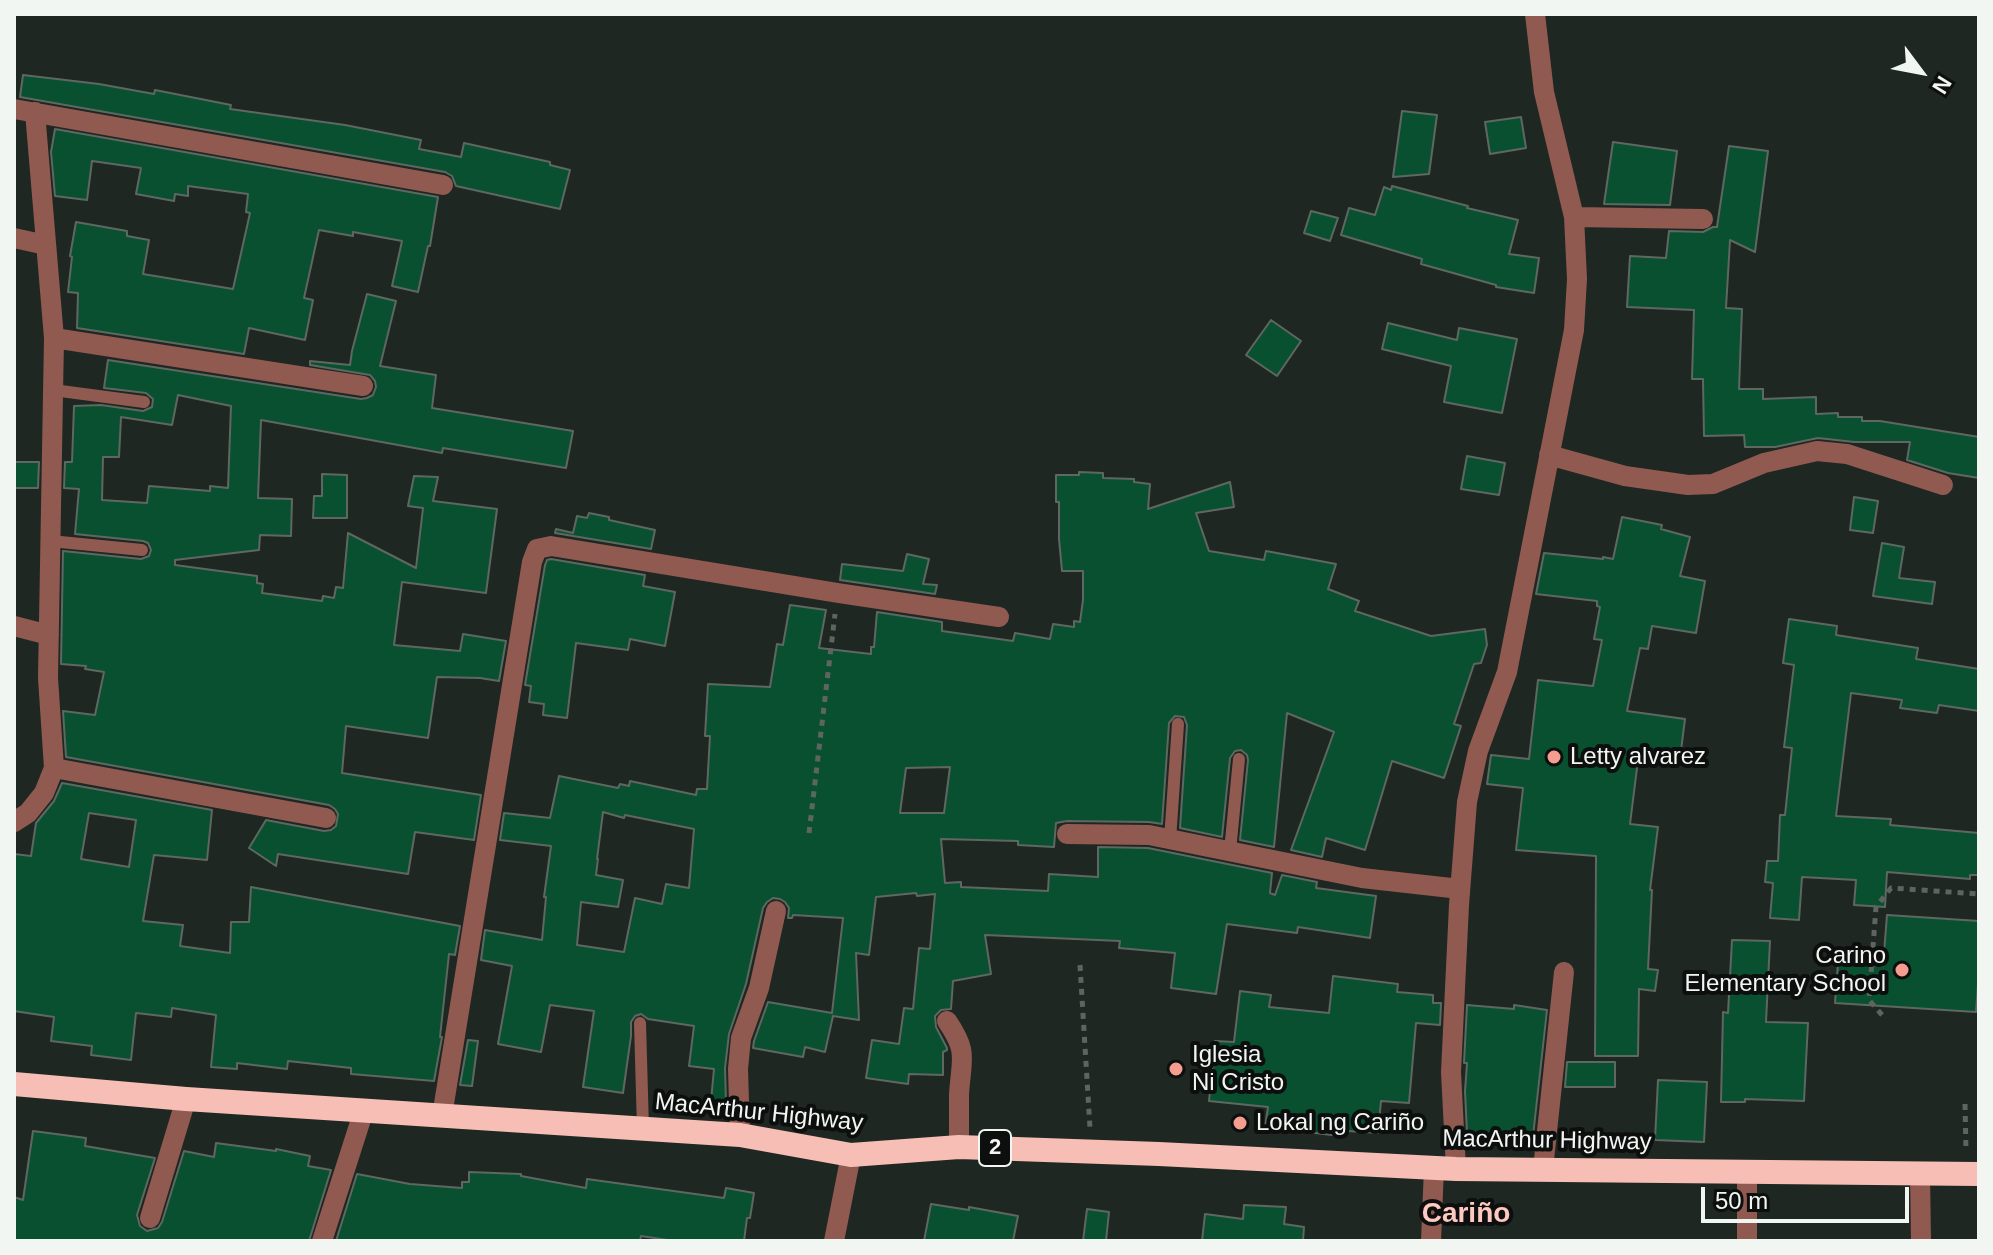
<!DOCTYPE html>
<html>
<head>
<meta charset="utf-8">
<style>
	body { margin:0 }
	#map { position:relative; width:1993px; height:1255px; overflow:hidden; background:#1f2722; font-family:Arial,sans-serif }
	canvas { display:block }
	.frame { position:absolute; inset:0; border:16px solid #f1f6f3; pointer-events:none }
	.north { position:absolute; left:1881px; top:32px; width:80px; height:80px; -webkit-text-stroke:6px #0c0f0d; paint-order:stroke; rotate:122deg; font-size:22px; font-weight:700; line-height:32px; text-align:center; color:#f1f6f3 }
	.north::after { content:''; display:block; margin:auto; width:28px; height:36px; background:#f1f6f3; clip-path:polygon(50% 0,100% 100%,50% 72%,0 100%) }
	.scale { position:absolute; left:1701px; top:1187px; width:208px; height:36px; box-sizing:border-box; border:4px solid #f1f6f3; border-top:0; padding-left:10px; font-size:24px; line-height:28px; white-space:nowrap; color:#f1f6f3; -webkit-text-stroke:6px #0c0f0d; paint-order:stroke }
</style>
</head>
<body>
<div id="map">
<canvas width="1993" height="1255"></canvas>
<div class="frame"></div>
<div class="north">N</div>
<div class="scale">50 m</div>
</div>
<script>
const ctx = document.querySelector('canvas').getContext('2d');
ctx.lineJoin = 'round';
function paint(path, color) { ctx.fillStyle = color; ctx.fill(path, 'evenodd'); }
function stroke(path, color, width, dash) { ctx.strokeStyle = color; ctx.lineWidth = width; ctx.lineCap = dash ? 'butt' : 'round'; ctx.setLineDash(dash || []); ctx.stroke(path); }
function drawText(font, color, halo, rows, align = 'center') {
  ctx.font = font + ' Arial,sans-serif'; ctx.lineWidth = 8; ctx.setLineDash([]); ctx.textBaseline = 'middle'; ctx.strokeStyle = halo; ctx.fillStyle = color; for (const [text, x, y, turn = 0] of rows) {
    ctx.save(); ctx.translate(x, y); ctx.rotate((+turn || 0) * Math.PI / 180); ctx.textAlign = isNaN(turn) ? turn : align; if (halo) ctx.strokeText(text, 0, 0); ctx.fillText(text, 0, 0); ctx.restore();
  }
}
const building = new Path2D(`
	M23,75L99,84L154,94L155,90L231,105L230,109L345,125L421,140L419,149L461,157L464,143L550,162V165L570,170L560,209L456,186L452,176L445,172L20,97Z
	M1402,111L1437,115L1429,174L1393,177Z
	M1521,117L1526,148L1490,154L1485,122Z
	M55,129L438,197L430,246H428L418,292L392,286L402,241L353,232V236L319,230L304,298L313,300L305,340L249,328L244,354L77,328L78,293L68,292L72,257L70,256L76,222L127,231V236L149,240L143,274L233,289L250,213L246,212L248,194L188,186V196L175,194L174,201L136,194L141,168L92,161L87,200L55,196L51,152Z
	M1613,142L1677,151L1670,205L1604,204Z
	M1729,146L1768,151L1755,252L1730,240L1726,308L1742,309L1739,389H1763V399L1816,397V414L1838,413V417H1862V421H1880L1979,437V478L1948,473L1907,460L1910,442H1854L1818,438L1775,447H1745L1744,435L1704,436L1703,379H1692L1694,310L1627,307L1630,256L1666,258L1669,231L1703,232L1713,227H1717Z
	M1392,186L1468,206L1467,208L1518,220L1509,254L1539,258L1534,293L1496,287V285L1421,264L1422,259L1341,235L1349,208L1375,215L1384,187L1391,190Z
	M1311,211L1338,218L1330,241L1304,233Z
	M367,294L396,301L380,366L436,375L432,408L573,431L566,468L443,448L442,453L261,420L258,498L292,499L291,536L260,535L259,550L175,560V565L257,576V583L263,584L262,593L322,601L323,596L334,598L336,587L343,588L348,533L416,568L423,508L408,506L414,476L438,477L433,501L497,509L486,593L402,582L394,645L460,651L463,634L506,641L499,681L480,678L437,677L428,738L346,726L342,773L481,795L474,840L415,832L408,874L278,854L276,866L249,848L266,820L324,831L331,830L336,826L338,814L335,809L329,805L66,757L63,711L95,715L104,672L85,669L86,666L61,664L63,551L141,559L149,556L151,550L148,543L143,541L75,534L79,489L64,488L65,462H72L74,406L101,405L143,411L152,407L153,399L146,393L104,388L108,360L361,399L367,398L373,395L376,387L375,381L370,375L310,365V361L350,365L352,351ZM178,395L231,406L228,488L210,486V491L149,486L147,503L102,500L103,457H119L121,417L172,425Z
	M1271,320L1301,341L1277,376L1246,355Z
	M1388,323L1457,340L1459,328L1517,339L1502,413L1444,402L1451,366L1382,349Z
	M1467,456L1505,463L1499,495L1461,489Z
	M14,462H39L38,488H14Z
	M1079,472L1103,473V478L1134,479V482L1150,484L1148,509L1230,482L1234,507L1196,513L1209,551L1264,560L1266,551L1336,564L1328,589L1359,601L1355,611L1431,636L1485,629L1487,645L1481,663L1474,664L1454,724L1461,726L1444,778L1392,761L1365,850L1326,838L1322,857L1291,850L1334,732L1287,713L1274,847L1240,840L1248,760L1247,755L1241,750L1235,751L1230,758L1222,837L1180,828L1187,725L1184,717L1175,716L1169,723L1162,824L1149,822L1067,821L1056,823L1054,847L1018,845V841L941,839L945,883L961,882V887L1048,891L1049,874L1098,877V847L1148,848L1272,873L1270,893L1275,895L1282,875L1317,882L1316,888L1376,896L1370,938L1298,927L1297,933L1227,924L1216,994L1171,988L1175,953L1119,948L1120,941L985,935L991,974L953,981L951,1009L941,1010L935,1016L936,1027L947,1048V1050L943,1052V1075L909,1074L908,1084L866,1078L872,1040L899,1044L904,1008L913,1009L919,948L930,949L935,894L917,896L916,893L876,897L869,955L856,953L859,1020L833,1016L825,1052L805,1047L803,1057L753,1048L754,1041L768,1002L832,1013L843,918L793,915L792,918H788L789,908L785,902L780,899L773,898L767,902L763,908L746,984L729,1034L725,1068L726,1102L711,1101L714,1069L689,1066L694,1026L648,1019L641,1014L635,1016L631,1022V1036L623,1093L583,1087L594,1011L550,1005L541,1052L498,1044L512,966L481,960L485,930L542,940L546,897H544L551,846L500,840L504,813L550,818L559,776L618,788L620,784L629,786L630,781L696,795L697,789H707L710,736H705L708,684L770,687L777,644L783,645L790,605L826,610L819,648L871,654V647H874L877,612L942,622V631L1013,641L1015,633L1050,639L1053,624L1074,627V621L1080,622L1083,600V571H1062L1059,539V502H1056V475H1079ZM950,767L944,813H900L906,768ZM603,812L624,818L625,815L694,829L689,888L666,884L662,904L635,898L624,952L577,945L581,902L618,907L623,880L596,875L598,859H597Z
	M322,474L347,475V518H313L314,496H322Z
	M1854,497L1878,501L1873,533L1850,530Z
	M589,513L609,517V520L655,530L651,549L555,533L556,529L573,533L577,516L587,518Z
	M1622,517L1662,525L1661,529L1690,537L1680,576L1705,581L1696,633L1652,626L1648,649L1640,648L1627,711L1685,719L1679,766L1638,760L1630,824L1658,827L1650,890H1652L1648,969L1658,970L1655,991L1639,989L1638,1056H1595L1596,856L1516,850L1523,788L1487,784L1491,755L1529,759L1538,680L1593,686L1602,640L1594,639L1600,607L1597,606V601L1536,594L1544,553L1603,559V557L1613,559Z
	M1882,543L1904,547L1899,578L1935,582L1932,604L1873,596Z
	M907,554L929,559L923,584L937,585L935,594L840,580L842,564L903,571Z
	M551,559L645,575L643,586L675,592L665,646L630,639L628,650L576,643L567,718L543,715L544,704L529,702L531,686L525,685L545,565L547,560Z
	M1789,619L1837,626L1836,635L1918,648L1916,659L1979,669V711L1939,705L1937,713L1900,708L1902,700L1851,693L1836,816L1891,819L1890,825L1979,833V875H1970V879L1887,872L1885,907L1854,905L1856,880L1802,877L1799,920L1770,918L1773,883L1765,882L1767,861H1778L1780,815H1785L1792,748L1784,747L1794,665L1783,663Z
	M62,783L212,810L207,860L154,855L143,921L183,925L180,946L230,953L231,922H249L251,887L460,926L455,955L449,954L440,1037H442L434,1081L351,1074V1068L288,1061L287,1069L237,1063V1069L211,1067L216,1015L172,1008L171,1017L136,1013L131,1060L91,1055L92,1046L51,1041L54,1017L14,1011V854L31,856L36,823L54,801ZM89,813L136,820L129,867L81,859Z
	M1887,915L1979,921V970L1976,1012L1835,1003L1838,963L1883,966Z
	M1732,940L1770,941L1766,1022L1808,1023L1804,1101L1745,1099V1102H1721L1723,1012L1728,1013Z
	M1333,976L1398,984L1397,992L1433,995V1003H1441L1440,1025L1416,1023L1409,1103L1381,1101L1378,1133L1332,1130V1135L1265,1127L1268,1107L1209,1101L1215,1041L1234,1042L1240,991L1271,995L1269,1007L1329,1013Z
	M1467,1005L1514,1009V1005L1547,1010L1533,1136L1467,1133L1465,1091L1467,1063H1464Z
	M468,1040L478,1041L472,1086L460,1085Z
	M1567,1062H1615V1087H1565Z
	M1658,1080L1707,1082L1704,1142L1655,1140Z
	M33,1131L86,1138L85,1146L155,1158L137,1215L140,1226L147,1231L158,1228L162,1222L184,1151L214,1157L216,1143L276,1151V1149L310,1156L308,1166L331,1170L309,1241H14V1197L23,1200Z
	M469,1172L521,1174V1176L586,1188L587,1179L724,1198L726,1188L754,1193L750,1218H747L744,1241H674L641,1236L640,1241H336L357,1174L410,1184L462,1188V1182H469Z
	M931,1204L969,1210V1207L1018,1216L1013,1241H924Z
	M1244,1205L1286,1207L1284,1224L1304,1227L1303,1241H1202L1205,1214L1243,1219Z
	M1087,1209L1109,1212L1106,1241H1083Z`);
paint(building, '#095030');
stroke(building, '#5e6761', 2);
stroke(new Path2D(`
	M809,833L835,614
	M1080,965L1090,1128
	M1882,1015L1869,1000L1876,907L1891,888L1979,894
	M1965,1104L1966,1151`), '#5e6561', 5, [6, 6]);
stroke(new Path2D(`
	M53,390L144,402
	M50,541L142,550
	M1170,840L1178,724
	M1230,851L1239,759
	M640,1023L643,1129`), '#915a51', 12);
stroke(new Path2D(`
	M14,109L443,185
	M1574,217L1703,219
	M14,238L46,245
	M54,338L363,386
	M1549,455L1625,476L1688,485L1713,484L1764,463L1817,451L1847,454L1943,485
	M14,626L49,635
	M54,768L326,818
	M14,822L28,813L44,793L54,768L48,678L54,338L35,112
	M1067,834L1149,835L1362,878L1460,889
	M947,1021C969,1053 961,1059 959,1095C959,1112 959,1130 959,1147
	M442,1116L532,562L537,549L551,546L838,593L999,617
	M740,1135L738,1069L741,1038L759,988L776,911
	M1456,1169L1451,1072L1459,905L1467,802L1478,751L1507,672L1574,330L1577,279L1574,217L1544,92L1535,14
	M1543,1169L1564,972
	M1920,1174L1921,1241
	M150,1218L186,1099
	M322,1241L364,1110
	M834,1241L851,1155
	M1431,1241L1434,1168
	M1747,1241V1172`), '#915a51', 20);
stroke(new Path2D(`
	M14,1084L186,1099L740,1135L851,1155L959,1147L1159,1154L1456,1169L1979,1174`), '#f6beb4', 24);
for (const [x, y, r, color] of [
	[1554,757,8,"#f59d8f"],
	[1902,970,8,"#f59d8f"],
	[1176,1069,8,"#f59d8f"],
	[1240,1123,8,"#f59d8f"]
]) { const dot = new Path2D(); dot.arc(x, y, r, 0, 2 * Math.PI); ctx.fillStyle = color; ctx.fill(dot); stroke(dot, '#0c0f0d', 3); }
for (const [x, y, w] of [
	[995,1148,32]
]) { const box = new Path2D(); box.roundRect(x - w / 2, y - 18, w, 36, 6); ctx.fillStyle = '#0c0f0d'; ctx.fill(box); stroke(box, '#f1f6f3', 2); }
drawText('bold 22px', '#f1f6f3', null, [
	["2",995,1148]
]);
drawText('24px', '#f1f6f3', '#0c0f0d', [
	["Letty alvarez",1570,757],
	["Carino",1886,956,"right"],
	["Elementary School",1886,984,"right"],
	["Iglesia",1192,1055],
	["Ni Cristo",1192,1083],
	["Lokal ng Cariño",1256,1123]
], 'left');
drawText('24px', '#f1f6f3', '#0c0f0d', [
	["MacArthur Highway",759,1113,6],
	["MacArthur Highway",1547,1141,1]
]);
drawText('bold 28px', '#fdc9c0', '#0c0f0d', [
	["Cariño",1466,1214]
]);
</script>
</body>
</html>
